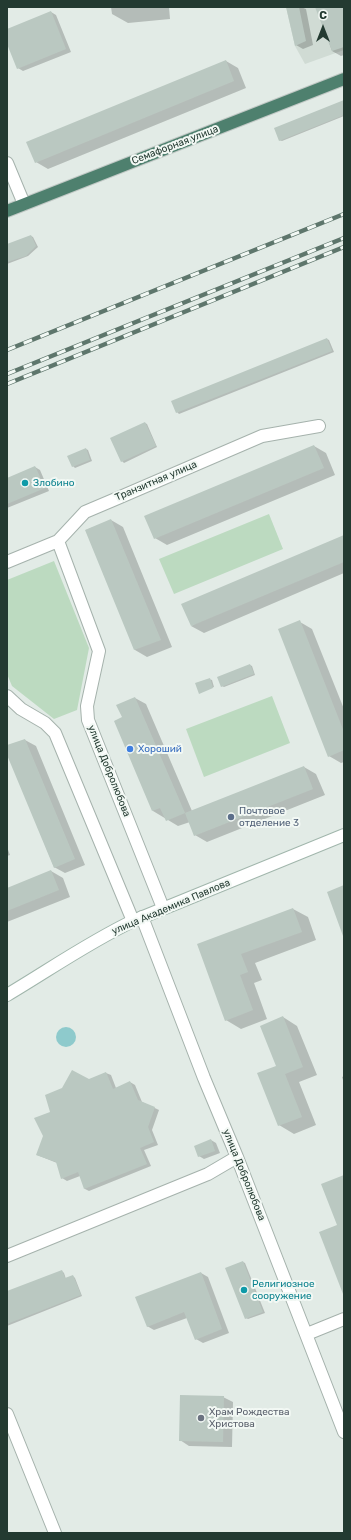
<!DOCTYPE html>
<html>
<head>
<meta charset="utf-8">
<style>
	body { margin:0 }
	#map { position:relative; width:351px; height:1540px; overflow:hidden; background:#e2ebe6; font-family:Rubik,sans-serif }
	canvas { display:block }
	.frame { position:absolute; inset:0; border:8px solid #233a31; pointer-events:none }
	.north { position:absolute; left:303px; top:8px; width:40px; height:40px; -webkit-text-stroke:3px #f2f8f4; paint-order:stroke; rotate:0deg; font-size:11px; font-weight:700; line-height:16px; text-align:center; color:#233a31 }
	.north::after { content:''; display:block; margin:auto; width:14px; height:18px; background:#233a31; clip-path:polygon(50% 0,100% 100%,50% 72%,0 100%) }
</style>
</head>
<body>
<div id="map">
<canvas width="351" height="1540"></canvas>
<div class="frame"></div>
<div class="north">С</div>
</div>
<script>
const ctx = document.querySelector('canvas').getContext('2d');
ctx.lineJoin = 'round';
function paint(path, color) { ctx.fillStyle = color; ctx.fill(path, 'evenodd'); }
function stroke(path, color, width, dash) { ctx.strokeStyle = color; ctx.lineWidth = width; ctx.lineCap = dash ? 'butt' : 'round'; ctx.setLineDash(dash || []); ctx.stroke(path); }
function drawText(font, color, halo, rows, align = 'center') {
  ctx.font = font + ' Rubik,sans-serif'; ctx.lineWidth = 4; ctx.setLineDash([]); ctx.textBaseline = 'middle'; ctx.strokeStyle = halo; ctx.fillStyle = color; for (const [text, x, y, turn = 0] of rows) {
    ctx.save(); ctx.translate(x, y); ctx.rotate((+turn || 0) * Math.PI / 180); ctx.textAlign = isNaN(turn) ? turn : align; if (halo) ctx.strokeText(text, 0, 0); ctx.fillText(text, 0, 0); ctx.restore();
  }
}
paint(new Path2D(`
	M286,7H344V50L305,64L295,46Z`), '#d0dbd4');
paint(new Path2D(`
	M269,514L283,549L174,594L159,559Z
	M54,561L89,648L77,710L54,719L12,686L7,674V580Z
	M272,696L290,743L204,777L186,729Z`), '#bcdac0');
paint(new Path2D(`
	M56 1037a10 10 0 1 1 20 0a10 10 0 1 1-20 0Z`), '#8ecacc');
paint(new Path2D(`
	M111,7H169L170,19L128,23L112,14Z
	M294,7H301L306,9L313,45L303,49L296,45Z
	M316,7H344V55L341,56L332,51Z
	M51,12L56,15L71,52L23,71L18,68L7,41V30Z
	M226,61L238,68L246,88L48,169L36,162Z
	M344,101V116L282,141L279,140Z
	M31,236L33,237L38,247L28,256L7,264V245Z
	M327,339L329,340L334,352L179,414L177,412Z
	M145,423L147,424L157,447L124,463L122,461Z
	M314,446L326,453L335,475L167,545L155,538Z
	M86,449L88,450L92,461L75,468L73,466Z
	M35,467L40,470L49,491L7,508V479Z
	M111,520L123,527L172,647L147,657L135,650L86,530Z
	M344,536V573L204,633L191,626Z
	M300,622L312,629L344,709V762L341,763L329,756Z
	M250,665L252,666L255,675L224,687L222,686Z
	M209,679L212,680L214,687L200,692Z
	M135,698L146,704L192,811L304,767L316,774L325,795L207,842L195,835L190,822L178,826L153,811L115,721L123,718Z
	M25,740L36,746L85,865L65,873L54,867L7,752V746Z
	M7,847L10,855L7,856Z
	M51,871L63,878L70,897L7,922V889Z
	M293,909L308,917L316,940L255,963L262,980L254,983L267,1019L241,1029L226,1020L198,945Z
	M283,1017L297,1026L317,1075L299,1082L316,1125L294,1134L279,1125L277,1066Z
	M106,1073L111,1075L116,1088L130,1082L135,1085L142,1102L159,1110L152,1130L158,1145L144,1150L151,1166L89,1191L85,1189L80,1176L67,1181L62,1178L57,1163L37,1155L52,1113L89,1080Z
	M344,1076V1083L342,1077Z
	M211,1140L216,1143L220,1153L204,1159L199,1156Z
	M243,1262L245,1263L265,1313L248,1319L246,1318Z
	M62,1271L64,1273L66,1279L73,1276L75,1278L82,1296L7,1326V1293Z
	M201,1273L208,1277L229,1333L203,1343L196,1339L187,1318L154,1330L147,1326Z
	M223,1397L233,1402L232,1447L189,1446L180,1440Z`), '#0003');
paint(new Path2D(`
	M286,7H299L306,41L295,46Z
	M315,7H344V47L332,51Z
	M51,11L66,49L17,69L7,44V29Z
	M226,60L234,81L35,163L26,142Z
	M344,100V115L279,141L274,128Z
	M31,235L36,246L26,256L7,262V244Z
	M327,338L332,351L176,413L171,401Z
	M145,422L156,446L121,462L110,438Z
	M314,445L324,468L154,539L144,516Z
	M86,448L90,460L72,467L67,456Z
	M35,466L45,488L7,504V478Z
	M111,519L161,640L134,650L85,530Z
	M344,535V562L191,626L181,604Z
	M300,620L344,732V750L328,757L278,629Z
	M250,664L254,674L221,687L217,677Z
	M210,678L213,688L199,694L195,683Z
	M135,697L185,813L166,821L160,808L152,811L114,721L122,717L116,705Z
	M25,739L75,859L54,868L7,755V745Z
	M304,766L313,789L194,836L185,813Z
	M51,870L59,890L7,911V888Z
	M344,885V936H343L327,892Z
	M293,908L302,932L241,954L248,972L240,975L253,1010L225,1021L197,944Z
	M283,1016L303,1067L285,1074L302,1117L278,1126L257,1073L276,1066L260,1026Z
	M72,1070L89,1079L106,1072L113,1089L130,1081L138,1100L155,1107L148,1127L154,1142L140,1148L147,1164L84,1189L78,1172L61,1179L56,1162L36,1155L43,1136L34,1118L50,1112L45,1095L62,1088Z
	M211,1139L215,1151L198,1157L194,1146Z
	M344,1175V1294H343L319,1232L337,1225L321,1184Z
	M243,1261L263,1312L245,1319L225,1268Z
	M62,1270L65,1278L73,1275L81,1295L7,1324V1291Z
	M201,1272L222,1329L195,1340L184,1312L147,1327L135,1297Z
	M180,1395L224,1396L223,1442L179,1441Z`), '#bac8c1');
const minor = new Path2D(`
	M7,163L24,204
	M58,541L99,651L87,706L88,720L163,908
	M7,562L58,541L85,512L118,498L262,436L319,426
	M7,696L21,709L45,723L55,733L133,921
	M142,917L204,1078L237,1157L344,1432
	M7,1256L208,1174L237,1157
	M307,1334L344,1319
	M7,1414L55,1533`);
const secondary = new Path2D(`
	M7,995C49,970 89,942 133,921L344,835`);
const trunk = new Path2D(`
	M7,211L344,79`);
stroke(minor, '#a5b2ac', 14);
stroke(secondary, '#a1b6ac', 14);
stroke(trunk, '#c1c8c5', 14);
stroke(minor, '#fff', 12);
stroke(secondary, '#fff', 12);
stroke(trunk, '#4e806e', 12);
const rail = new Path2D(`
	M7,350L344,214
	M7,374L344,238
	M7,384L344,247`);
stroke(rail, '#5e766c', 4.5);
stroke(rail, '#f2f8f4', 3, [9]);
for (const [x, y, r, color] of [
	[25,483,4,"#0f9aa8"],
	[130,749,4,"#3f7fe0"],
	[231,817,4,"#5c6f8a"],
	[244,1290,4,"#0f9aa8"],
	[201,1418,4,"#6b7280"]
]) { const dot = new Path2D(); dot.arc(x, y, r, 0, 2 * Math.PI); ctx.fillStyle = color; ctx.fill(dot); stroke(dot, '#f2f8f4', 1.5); }
drawText('10px', '#233a31', '#f2f8f4', [
	["Семафорная улица",175,145,-21],
	["Транзитная улица",156,481,-23],
	["улица Добролюбова",109,771,68],
	["улица Академика Павлова",171,907,-23],
	["улица Добролюбова",244,1175,68]
]);
drawText('10px', '#0d838f', '#f2f8f4', [
	["Злобино",33,483],
	["Религиозное",252,1284],
	["сооружение",252,1296]
], 'left');
drawText('10px', '#366cbe', '#f2f8f4', [
	["Хороший",138,749]
], 'left');
drawText('10px', '#4e5e75', '#f2f8f4', [
	["Почтовое",239,811],
	["отделение 3",239,823]
], 'left');
drawText('10px', '#5b616d', '#f2f8f4', [
	["Храм Рождества",209,1412],
	["Христова",209,1424]
], 'left');
</script>
</body>
</html>
